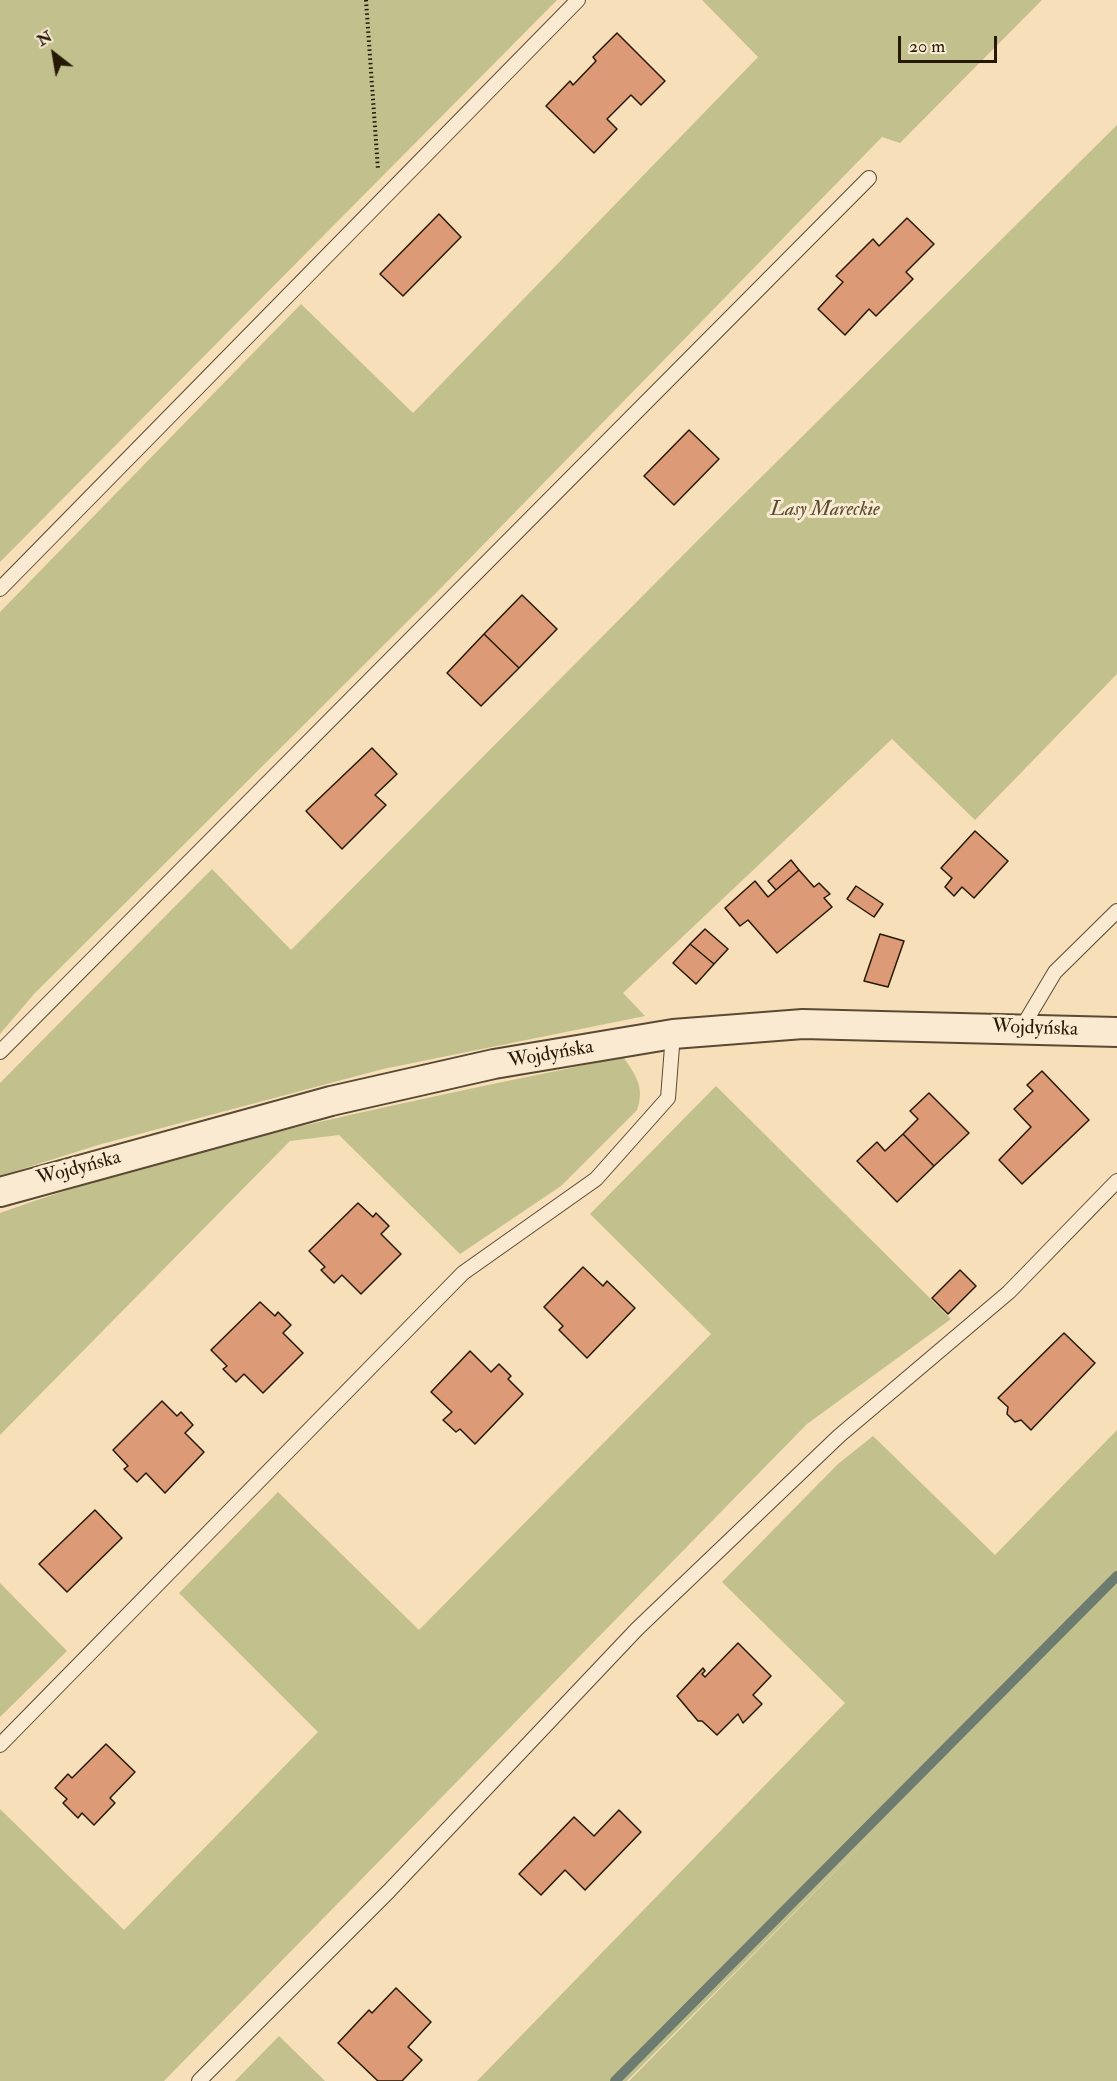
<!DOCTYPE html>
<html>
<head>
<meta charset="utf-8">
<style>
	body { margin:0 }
	#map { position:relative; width:1117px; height:2081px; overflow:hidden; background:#f7dfba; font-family:"IM FELL Double Pica",serif }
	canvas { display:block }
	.north { position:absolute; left:24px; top:24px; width:60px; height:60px; -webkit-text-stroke:4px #faead2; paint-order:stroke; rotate:329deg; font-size:16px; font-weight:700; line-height:24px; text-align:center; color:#261906 }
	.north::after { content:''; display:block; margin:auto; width:21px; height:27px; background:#261906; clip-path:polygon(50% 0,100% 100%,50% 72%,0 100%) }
	.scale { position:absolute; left:898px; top:36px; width:99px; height:27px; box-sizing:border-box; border:3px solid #261906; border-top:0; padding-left:8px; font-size:18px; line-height:21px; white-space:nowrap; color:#261906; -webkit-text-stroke:4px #faead2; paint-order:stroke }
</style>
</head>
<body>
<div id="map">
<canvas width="1117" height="2081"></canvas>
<div class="north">N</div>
<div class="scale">20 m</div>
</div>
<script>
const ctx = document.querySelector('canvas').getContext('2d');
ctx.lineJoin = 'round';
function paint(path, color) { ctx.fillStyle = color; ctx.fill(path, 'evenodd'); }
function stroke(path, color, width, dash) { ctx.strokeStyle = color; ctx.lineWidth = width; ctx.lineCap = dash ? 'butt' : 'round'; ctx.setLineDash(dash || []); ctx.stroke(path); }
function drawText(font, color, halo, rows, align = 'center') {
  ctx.font = font + ' "IM FELL Double Pica",serif'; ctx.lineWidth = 6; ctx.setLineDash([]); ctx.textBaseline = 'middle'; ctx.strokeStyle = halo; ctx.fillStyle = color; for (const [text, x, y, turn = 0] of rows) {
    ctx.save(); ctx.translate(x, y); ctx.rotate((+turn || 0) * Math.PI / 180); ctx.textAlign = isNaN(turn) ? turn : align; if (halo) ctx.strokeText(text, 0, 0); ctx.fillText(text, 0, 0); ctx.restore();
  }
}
paint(new Path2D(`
	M0,0H557L0,562Z
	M702,0H1042L900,143L882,137L436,593L34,994L0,1034V612L301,304L413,413L758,57Z
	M1117,125V674L975,820L892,739L623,993L645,1016L383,1069L98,1145L0,1176V1083L212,869L291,950L724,514Z
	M623,1057C636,1075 645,1088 637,1110L561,1186L460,1254L339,1135L290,1141L0,1435V1213C202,1141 413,1101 623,1057Z
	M716,1086L951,1319L807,1424L164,2081H0V1809L124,1930L318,1732L179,1593L278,1492L419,1630L711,1334L590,1214Z
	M1117,1430V2081H629L894,1812L627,2081H477L845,1703L722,1582L838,1464L873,1436L995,1555Z
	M0,1583L67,1651L0,1717Z
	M279,2036L325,2081H235Z`), '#c2c08c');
stroke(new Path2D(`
	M615,2081L1117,1576`), '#6e7b70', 10);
const building = new Path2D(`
	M617,33L665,81L641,105L631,95L607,119L617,129L594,153L546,106L570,81L573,85L596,61L593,57Z
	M439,214L461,237L403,296L380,274Z
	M907,218L934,244L906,272L913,279L876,316L869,309L845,335L818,309L843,282L836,276L873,239L879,246Z
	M689,430L719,459L674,505L644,476Z
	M522,595L557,629L519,668L484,634Z
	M484,634L519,668L481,706L447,673Z
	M372,748L397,774L375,795L386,805L342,849L306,811Z
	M975,831L1008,861L974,898L962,887L954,896L945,887L952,878L941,868Z
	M791,860L799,870L776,890L768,881Z
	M799,870L814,887L819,883L830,894L824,898L832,907L777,953L748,920L740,926L725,908L755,881L768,897Z
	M856,886L883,904L874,917L847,899Z
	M705,929L728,949L714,964L690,944Z
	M880,934L904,941L888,987L864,981Z
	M690,944L714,964L696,984L673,963Z
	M1042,1071L1089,1120L1022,1184L999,1160L1031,1127L1014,1109L1033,1091L1027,1085Z
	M929,1093L969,1133L934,1166L903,1134L918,1119L910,1111Z
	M903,1134L934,1166L897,1202L857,1161L877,1142L885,1151Z
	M358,1203L373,1217L376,1213L389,1226L381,1234L401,1254L361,1294L342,1275L334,1283L321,1270L325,1267L309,1251Z
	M583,1267L603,1286L607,1281L635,1308L587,1358L559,1330L563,1326L544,1307Z
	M960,1270L976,1286L948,1314L932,1298Z
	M260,1302L275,1316L278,1312L291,1325L283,1333L303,1353L263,1393L244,1374L236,1382L223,1369L227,1366L211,1350Z
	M1064,1333L1095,1363L1031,1430L1021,1420L1015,1422L1007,1414L1008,1407L998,1398Z
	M470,1351L491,1372L499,1364L511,1376L508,1379L523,1394L475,1444L460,1429L456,1432L443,1420L452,1412L431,1392Z
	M162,1401L177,1416L181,1412L193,1425L185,1433L204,1452L165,1493L146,1473L137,1482L124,1469L128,1466L113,1450Z
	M95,1510L122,1538L67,1592L39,1564Z
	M738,1643L771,1676L753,1695L762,1704L743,1723L738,1714L717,1735L702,1721H698L677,1696L703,1668L705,1671L702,1674L705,1677Z
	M106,1744L135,1772L110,1798L115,1803L94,1825L82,1813L78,1818L63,1803L67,1799L55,1788L68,1774L72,1778Z
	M619,1810L641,1832L585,1890L565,1870L541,1895L519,1874L574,1817L594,1836Z
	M396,1988L431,2022L408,2047L422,2060L402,2081H378L338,2043L369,2010L372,2013Z`);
paint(building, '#dd9a76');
stroke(building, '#261906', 1.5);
const lane = new Path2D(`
	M0,589L578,0
	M1021,1029L1055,972L1117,911
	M0,1052L869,178
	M0,1745L463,1273L596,1179L668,1098L673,1034
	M199,2081L389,1891L637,1629L839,1436L1009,1292L1117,1181`);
const street = new Path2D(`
	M0,1192L331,1101L494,1064L673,1034L803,1024L1117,1032`);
stroke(lane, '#5a4a33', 16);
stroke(street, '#5a4a33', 32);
stroke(new Path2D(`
	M366,0L378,170`), '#261906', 4, [1.5, 3]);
stroke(lane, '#faead2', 14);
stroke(street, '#faead2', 28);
drawText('italic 20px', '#554b2e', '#faead2', [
	["Lasy Mareckie",825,511]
]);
drawText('20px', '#261906', '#faead2', [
	["Wojdyńska",1035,1029,2],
	["Wojdyńska",551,1055,-10],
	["Wojdyńska",79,1169,-15]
]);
</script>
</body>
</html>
